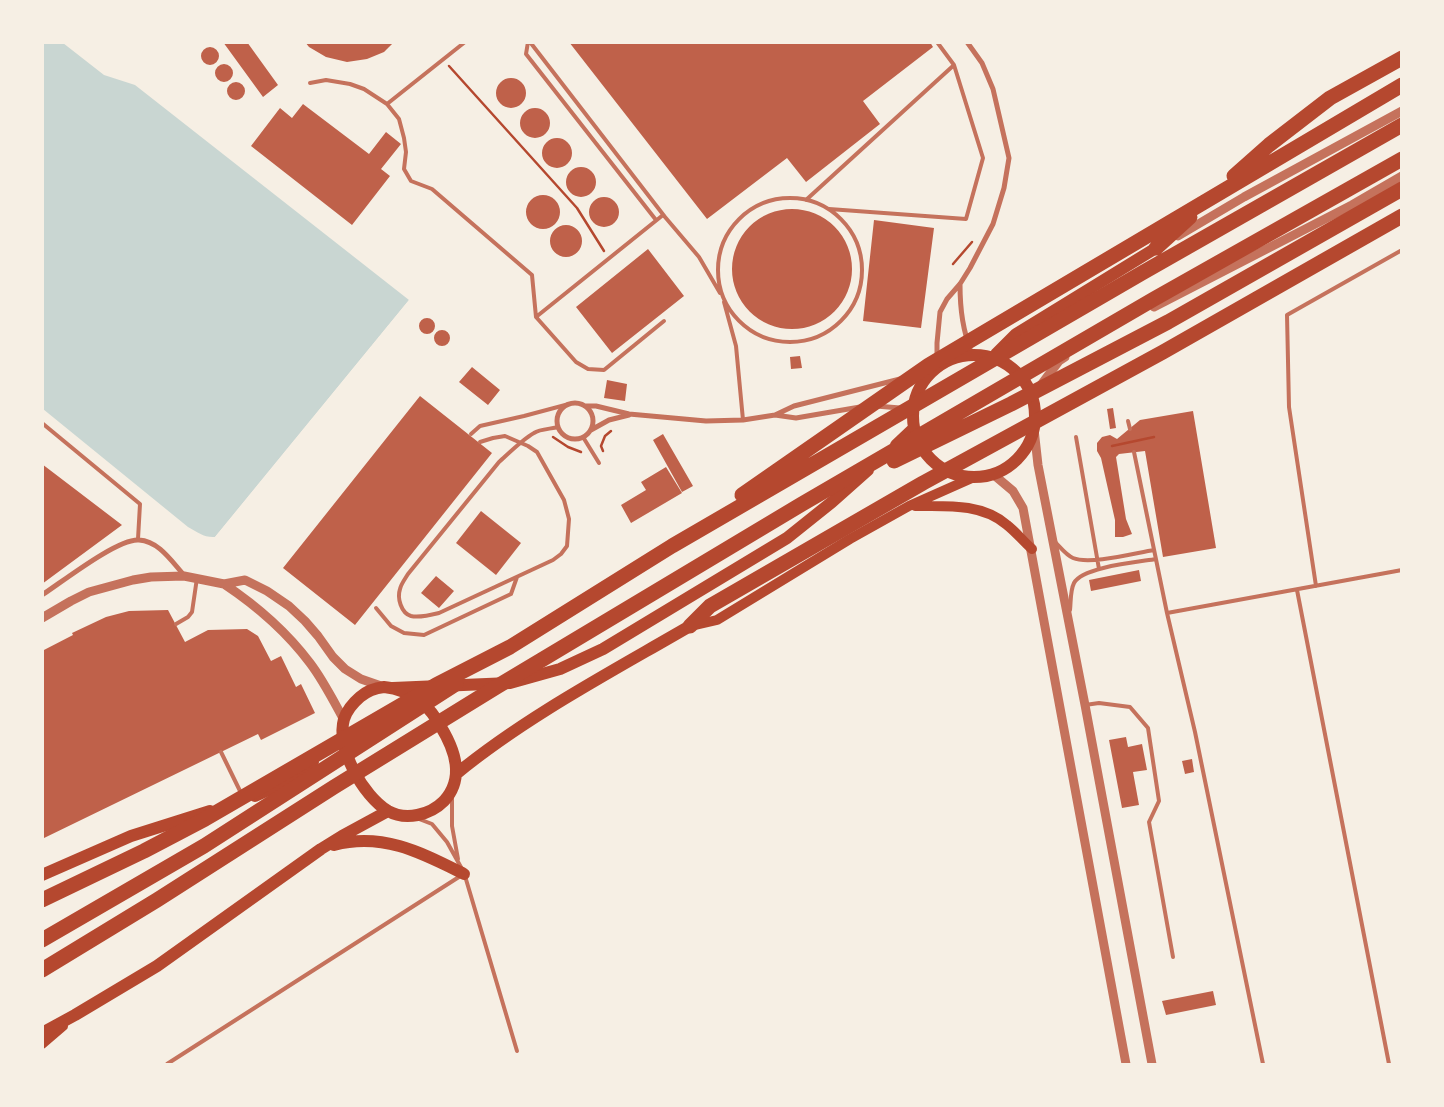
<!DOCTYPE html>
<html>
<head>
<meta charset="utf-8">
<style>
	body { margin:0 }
	#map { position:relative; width:1444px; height:1107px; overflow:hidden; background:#f6efe4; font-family:Helvetica,sans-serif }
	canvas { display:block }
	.frame { position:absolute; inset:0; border:44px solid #f6efe4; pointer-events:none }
</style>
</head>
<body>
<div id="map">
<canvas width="1444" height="1107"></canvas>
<div class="frame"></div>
</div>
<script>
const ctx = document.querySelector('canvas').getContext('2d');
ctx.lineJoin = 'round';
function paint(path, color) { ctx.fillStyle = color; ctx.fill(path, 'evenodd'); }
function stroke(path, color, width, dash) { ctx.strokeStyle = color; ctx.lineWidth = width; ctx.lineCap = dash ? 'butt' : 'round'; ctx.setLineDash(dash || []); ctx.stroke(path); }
paint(new Path2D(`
	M42,43H63L104,75L135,85L409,300L215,537C205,538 197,532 188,527L43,409Z`), '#c9d6d2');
paint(new Path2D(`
	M409,300L411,302L217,538L215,537Z`), '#f6efe4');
paint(new Path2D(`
	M223,42H247L278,85L263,97Z
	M305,42H394L384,52L367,59L347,62L326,57L309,47Z
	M569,42H930L933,47L863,101L880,124L806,182L787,158L707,219Z
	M201 56a9 9 0 1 1 18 0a9 9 0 1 1-18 0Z
	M215 73a9 9 0 1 1 18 0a9 9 0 1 1-18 0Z
	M496 93a15 15 0 1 1 30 0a15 15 0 1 1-30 0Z
	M227 91a9 9 0 1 1 18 0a9 9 0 1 1-18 0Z
	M303,104L369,154L386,132L401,144L381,169L390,176L352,225L251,146L280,108L292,118Z
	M520 123a15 15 0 1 1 30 0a15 15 0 1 1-30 0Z
	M542 153a15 15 0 1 1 30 0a15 15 0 1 1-30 0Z
	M566 182a15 15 0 1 1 30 0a15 15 0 1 1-30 0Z
	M526 212a17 17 0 1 1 34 0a17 17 0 1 1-34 0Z
	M589 212a15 15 0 1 1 30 0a15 15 0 1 1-30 0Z
	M732 269a60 60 0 1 1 120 0a60 60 0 1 1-120 0Z
	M874,220L934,228L921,328L863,321Z
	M550 241a16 16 0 1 1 32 0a16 16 0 1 1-32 0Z
	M648,249L684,296L612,353L576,307Z
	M419 326a8 8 0 1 1 16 0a8 8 0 1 1-16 0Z
	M434 338a8 8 0 1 1 16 0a8 8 0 1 1-16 0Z
	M800,356L802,368L791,369L790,357Z
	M472,367L500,390L488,405L459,382Z
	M607,380L627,384L625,401L604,398Z
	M420,396L492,453L355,625L283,568Z
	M1113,408L1116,428L1110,429L1107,409Z
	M1193,411L1216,548L1163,557L1145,451L1119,454L1116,457L1126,519L1132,534L1123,537H1115V520L1101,458L1097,451V443L1102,437L1110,435L1117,439L1140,420Z
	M663,434L693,486L682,492L653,440Z
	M42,464L122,525L42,584Z
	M666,467L682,493L631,523L621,505L646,490L641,482Z
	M481,511L521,543L496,575L456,543Z
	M1139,570L1141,581L1091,591L1089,580Z
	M436,576L454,591L439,608L421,593Z
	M168,610L185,642L208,630L247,629L258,636L271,661L281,656L296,687L301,684L315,713L261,740L258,734L42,839V651L73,635L72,633L106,617L129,611Z
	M1126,737L1128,747L1142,744L1147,770L1133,772L1139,805L1122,808L1109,740Z
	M1192,759L1194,772L1185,774L1182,761Z
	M1213,991L1216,1005L1166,1015L1162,1001Z`), '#bf614a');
stroke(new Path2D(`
	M449,66L577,208L604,251
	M953,264L972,242
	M553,437L568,447L581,452
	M1112,446L1154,437
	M603,451L601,446L605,436L611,431`), '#b5482f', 2.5);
stroke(new Path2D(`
	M528,42L526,54L656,220
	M530,42L665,217L699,257L720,293
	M310,83L326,80L350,84L364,89L387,104L399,119L404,138L406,152L404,169L411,181L432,189L532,275L536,317L576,362L588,369L604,370L664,321
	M387,104L465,42
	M718 270a72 72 0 1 1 144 0a72 72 0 1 1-144 0Z
	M806,200L954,65
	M829,209L966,219L983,158L954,65L937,42
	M724,302L736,346L743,420
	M536,317L663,215
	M1128,421L1130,429
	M42,423L140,504L138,539
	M471,434L480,426L524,416L569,404
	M583,437L599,463
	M1076,437L1099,569
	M480,442L493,438L505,436L528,446L537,452L564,500L569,519L567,546L561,554L553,560L439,613C431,615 419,618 411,616C401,613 397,598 400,589C401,584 405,579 408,574L499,462C508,454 523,439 534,433C540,429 551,429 558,427
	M1134,452L1167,613L1402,570
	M1056,543C1061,548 1066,555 1073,558C1090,565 1135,553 1154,550
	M1316,586L1289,407L1287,315L1402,250
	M1297,590L1389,1064
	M376,608L391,626L404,633L424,635L511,594L517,577
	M1070,610C1071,602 1070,591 1074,583C1082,567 1138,562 1156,559
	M1167,613L1195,732L1263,1064
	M176,624L188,617L192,612L197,578
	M1085,705L1099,703L1130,707L1148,728L1159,801L1149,822L1173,957
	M221,752L241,793
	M452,796V826L458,859
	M419,819L432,824L447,842L462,869
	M465,876L517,1051
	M167,1064L462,875`), '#c5725c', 4);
stroke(new Path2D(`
	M960,284C960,311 963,330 972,355
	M937,357V343L940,312L947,299L960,284L970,268L993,224L1004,188L1009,158L993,89L982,63L967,42
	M557 421a18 18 0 1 1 36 0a18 18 0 1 1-36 0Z
	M585,406H596L629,414L706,421L743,420L775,415L794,406L900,379
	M876,406L900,408
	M775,415L796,418L860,407
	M591,430L609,420L629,415
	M42,595C62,582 118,538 139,540C159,541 172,562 184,575`), '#c5725c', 5);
stroke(new Path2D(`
	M1178,236L1244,197L1402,111
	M1154,307L1352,205L1402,176
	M1041,385L1059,361L1065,357
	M1034,429L1038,465L1085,705L1152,1064
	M994,475L1013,491L1023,508L1126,1064
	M224,584C257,606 286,631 310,663C323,680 333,700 344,720
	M42,618L71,601L89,592L133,580L151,577L184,576L224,584L245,580L267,591L289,606L305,621L318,636L333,657L345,669L361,679L384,687`), '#c5725c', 9);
stroke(new Path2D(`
	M915,506C946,506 982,503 1007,525C1016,532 1023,541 1032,549
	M691,626L717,620L850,539L909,506L972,478
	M42,1044L63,1026`), '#b5482f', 10);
stroke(new Path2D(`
	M996,354L1016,334L1156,248
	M913 416a61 61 0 1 1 122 0a61 61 0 1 1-122 0Z
	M896,445L914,428
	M384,687C397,688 412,694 422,703C430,709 436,718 441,727C455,750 465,778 444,801C430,815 406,821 388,811C363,796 336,748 344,719C347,710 353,703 360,697C367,691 375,688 384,687Z
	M393,688L510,683L560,669L603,649L787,538L832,502L868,470
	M456,774C527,716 611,672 690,626
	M255,796C277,787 295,777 313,762
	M334,845C383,832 422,853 464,874
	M42,875L131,836L210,811
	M42,1033L75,1015L157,966L321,849L342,836L388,811`), '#b5482f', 12);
stroke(new Path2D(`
	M1234,176L1269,145L1330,98L1402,58
	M1156,248L1190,217
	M894,461L1011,404L1168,322L1402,189
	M742,495L929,365L1402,85
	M690,626L710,606L923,483L1163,352L1402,216
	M42,900L144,851L205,819L436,685L510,647L672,546L1142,273L1402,125
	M42,940L204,846L456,684
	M42,970L157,900L334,787L498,686L802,504L1154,299L1402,159`), '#b5482f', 15);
</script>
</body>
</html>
